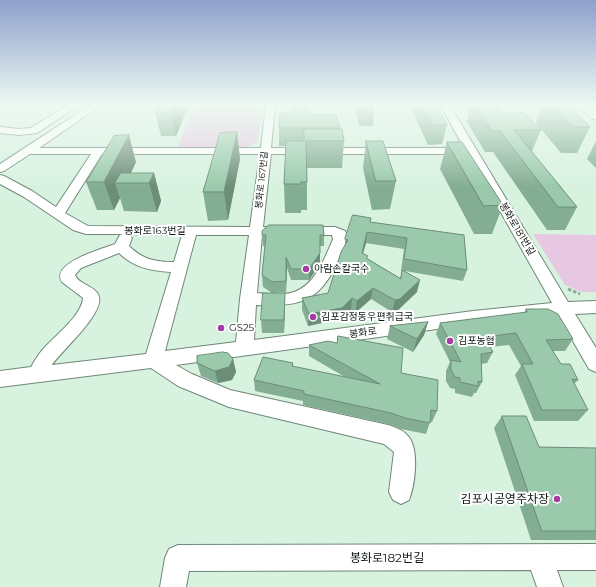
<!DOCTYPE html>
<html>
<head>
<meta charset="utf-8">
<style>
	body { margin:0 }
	canvas { display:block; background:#d8f2e0 }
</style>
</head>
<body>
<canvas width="596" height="587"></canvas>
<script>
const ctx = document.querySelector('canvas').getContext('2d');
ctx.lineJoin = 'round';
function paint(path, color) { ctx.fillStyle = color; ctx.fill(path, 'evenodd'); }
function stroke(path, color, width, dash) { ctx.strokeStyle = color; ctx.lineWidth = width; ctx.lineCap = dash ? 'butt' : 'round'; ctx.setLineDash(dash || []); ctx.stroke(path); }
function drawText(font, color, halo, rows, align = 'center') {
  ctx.font = font + ' Montserrat,"Noto Sans KR",sans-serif'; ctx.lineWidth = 4; ctx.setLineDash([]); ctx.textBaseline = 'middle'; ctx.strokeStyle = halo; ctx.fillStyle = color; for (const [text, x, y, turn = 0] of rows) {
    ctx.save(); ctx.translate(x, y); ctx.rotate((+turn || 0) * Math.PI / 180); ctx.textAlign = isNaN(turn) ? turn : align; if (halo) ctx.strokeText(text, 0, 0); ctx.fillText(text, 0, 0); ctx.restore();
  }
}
paint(new Path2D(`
	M195,104H263L258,142L247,147H178Z
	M533,234L596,235V292H582L565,285Z`), '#e6c8e3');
const minor = new Path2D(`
	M70,104H81L37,133L19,135L0,133V127L19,129L31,128Z
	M92,104H103L39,148H261L266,104H275L271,148H464L440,104H449L568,302L596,301V313L575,314L596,348V372L589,369L558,315L473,324L176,365L192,374L230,390L388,425C394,427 403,430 407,435C420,447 415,485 409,500L401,504L393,500L389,492L394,452L384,444L229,407L178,386L151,368L0,387V371L31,367C35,360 39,353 45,347C56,335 82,315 83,298L62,282C50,263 102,249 115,244L120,235L123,234H86L73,230L24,197L0,184V175L4,176L32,191L56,207L91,154H30L4,171L0,172V164ZM102,154H260L250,227L88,226L65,213ZM271,154H468L552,303L473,311L254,340L256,305C304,307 322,300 341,254C344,247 350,238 345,231L335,227H263ZM127,234L182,235L174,262C155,262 142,259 129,246L132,238ZM196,235H249L240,299L236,342L165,351ZM262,235H332L333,239C325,258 315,285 294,292C282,296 268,294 257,293ZM119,253C133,267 151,271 171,272L146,354L52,365C61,351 108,311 98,294C93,285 78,284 75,275L81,268Z
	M577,104H587L596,112V120L593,119Z
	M596,544V570H557L563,587H537L531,570L189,571L186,587H160L165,558L169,549L178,545Z`);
stroke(minor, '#708778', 2);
stroke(new Path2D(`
	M568,289L580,294`), '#94a89a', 3, [3.5, 2]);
paint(minor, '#fff');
paint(new Path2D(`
	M189,104L176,136H161L155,112Z
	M354,104H375L373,126H359Z
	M409,104H435L447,125L442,144L428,145Z
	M463,104H496L502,113L541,130L532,151H531L577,207L565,230H547L493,152H485L467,122L469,114Z
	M534,104H567L590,127L577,153H561L536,123L540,111Z
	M307,113L313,115L340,128L344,141L342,168H307V210H301V213H285L284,184L286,146H279V128Z
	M237,132L240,159L228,220L208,221L203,192Z
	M366,141L396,181L390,209L372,210L363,168Z
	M596,141V168L587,159Z
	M447,142L503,205L492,234H474L440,169Z
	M136,162L131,173H154L161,201L157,212L124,211L120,198L114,210H97L86,182Z
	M371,218L370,222L464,235L467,270L463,281L405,271L417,292L397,311L392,312L371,299L355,313L351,310L340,319L308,326L302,310V298L328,293L345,246V239ZM366,243L404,249L401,271H402L400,278L368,259L363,253Z
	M262,235H324V246H320V264L309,280H291L287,268L286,292L272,293L263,287L262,275L265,246H263Z
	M285,306L284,333H262L261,320Z
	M526,309L573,339L565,351H553L561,364L578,380L574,384L588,410L578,421H534L515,375L521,366L509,345L490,347L493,352L487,363L481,364L482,382L476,393H474L472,397L455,393V389L450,388L446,381V371L450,362L436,334L440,323L524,313Z
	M428,322L424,335L413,352L387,339L390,326Z
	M309,345L401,373L437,411L432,422H430L426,434L401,429L388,424L303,405V401L255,391L254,380L293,363V367L345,377L309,356Z
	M233,359L236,372L232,380L218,383L201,376L197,363Z
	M502,416L539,447L596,448V540H531L494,428Z`), '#84ae93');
paint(new Path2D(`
	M175,104H189L176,136L171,112Z
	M237,132L240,159L228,220L224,192Z
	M129,135L136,162L126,183H115L120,198L114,210L104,182Z
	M154,173L161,201L157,212L149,183Z
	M367,232L366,243L360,264L362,253Z
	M320,253V264L309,280V269Z
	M286,257L287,268L286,292Z
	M420,280L417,292L397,311L392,312L395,300Z
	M373,288L371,299L355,313L357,301Z
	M285,293V306L284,333V320Z
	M352,298L351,310L340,319L308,326L309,314Z
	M428,322L424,335L413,352L417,339Z
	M233,359L236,372L232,380L218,383L215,371Z`), '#6c8d78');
const building = new Path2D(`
	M159,104H175L171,112H155Z
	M293,104H307V113H313V115H336L340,128H279L280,113H293Z
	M422,104H435L447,125H432Z
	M474,104H496L502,113H525L541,130H514L577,207H558L500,131H492Z
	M552,104H567L590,127H573Z
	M304,129H342L344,141H306L307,182H301V184H284L286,141H304Z
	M237,132L224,192H203L220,133Z
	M129,135L104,182H86L114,136Z
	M366,141H383L396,181H376Z
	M447,142H462L503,205L484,206Z
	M121,173H154L149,183H115Z
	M353,215L371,218L370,222L464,235L467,270L404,259L407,238L367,232L362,253L368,256L366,258L401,279L402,270L420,280L400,299L395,300L373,288L357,301L352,298L342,308L309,314L302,298L328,293L341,252L348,240L345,239Z
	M269,225H323L324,235H320V253L309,269H291L286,257V281L272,282L262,275L266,235H262V231Z
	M263,293H285L284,320H261Z
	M526,309H548L558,314L573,339L546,340L561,364H570L578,380L572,379L588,410H542L522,364H533L516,333L484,337L493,352L481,354L482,382L478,381V386L460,382V378L455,377L451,370V360L461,362L440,323L527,312Z
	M428,322L417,339L390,326Z
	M338,336L403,348L401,373L438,380L437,411L431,410L430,423L405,418L391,413L304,394V391L254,380L263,357L293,363L292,366L380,384L309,345L328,341L337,343Z
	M223,352L228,353L233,359L229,367L215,371L197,363V356Z
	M502,416H526L539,447L596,448V531H542Z`);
paint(building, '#9acaab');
stroke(building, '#6c8d78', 1);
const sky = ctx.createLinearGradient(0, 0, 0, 187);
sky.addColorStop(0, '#8ea0cd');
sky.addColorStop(0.56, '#edf9f1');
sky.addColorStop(1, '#edf9f100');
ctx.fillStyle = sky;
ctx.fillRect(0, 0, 596, 187);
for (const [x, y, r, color] of [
	[306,269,4,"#a43da1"],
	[313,317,4,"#a43da1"],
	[221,328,4,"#a43da1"],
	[450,341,4,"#a43da1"],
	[557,499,4,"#a43da1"]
]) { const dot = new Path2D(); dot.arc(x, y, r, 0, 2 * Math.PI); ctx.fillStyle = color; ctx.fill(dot); stroke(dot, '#fff', 1.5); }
drawText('9px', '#101913', '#fff', [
	["봉화로 167번길",262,180,-84]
]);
drawText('10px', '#101913', '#fff', [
	["봉화로181번길",517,229,59],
	["봉화로163번길",155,231],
	["봉화로",363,333,-8]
]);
drawText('10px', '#101913', '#fff', [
	["아람손칼국수",314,269],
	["김포감정동우편취급국",321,317],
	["GS25",229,328],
	["김포농협",458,341]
], 'left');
drawText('12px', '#101913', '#fff', [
	["김포시공영주차장",549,499]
], 'right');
drawText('12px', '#101913', '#fff', [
	["봉화로182번길",387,558]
]);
</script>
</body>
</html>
